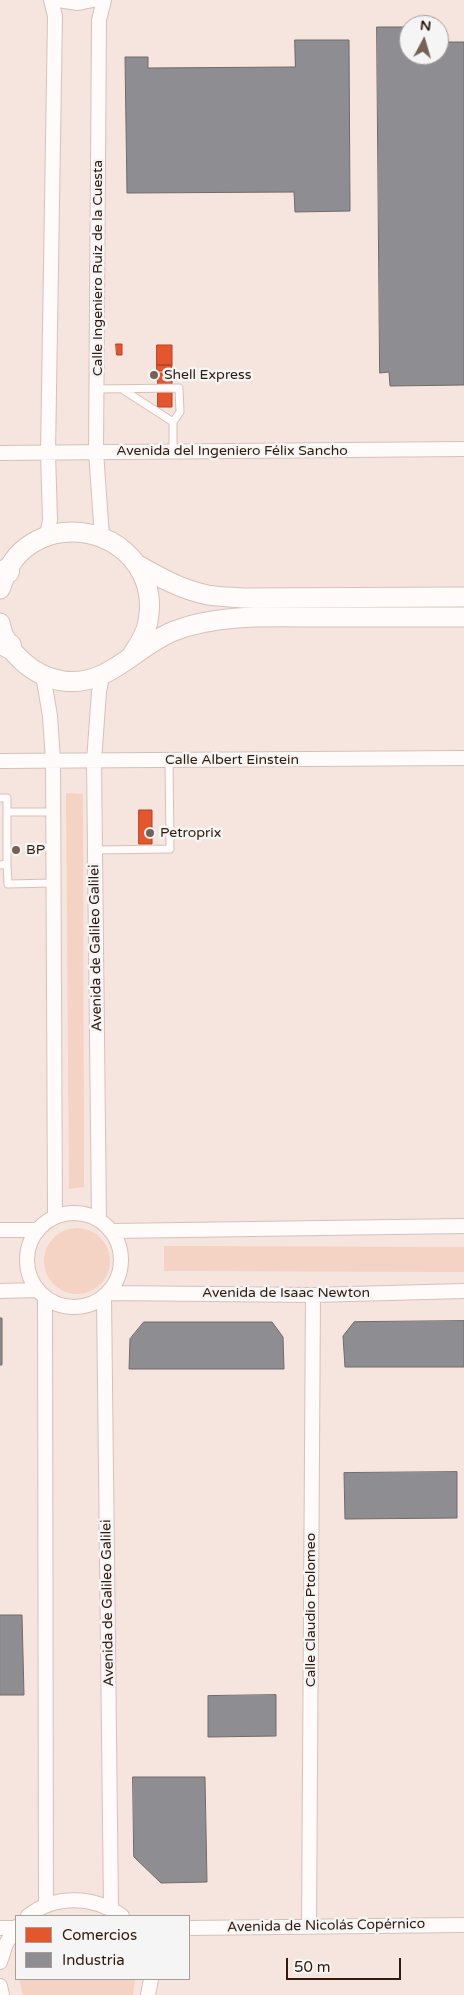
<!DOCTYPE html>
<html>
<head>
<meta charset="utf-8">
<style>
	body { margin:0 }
	#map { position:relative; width:464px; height:1995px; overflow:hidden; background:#f5e5de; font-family:"Varela Round",sans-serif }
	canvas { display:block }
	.legend { position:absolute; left:15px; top:1915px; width:175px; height:65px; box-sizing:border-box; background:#f5f5f5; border:1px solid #a79d99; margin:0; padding:6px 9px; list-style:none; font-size:15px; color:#331a0e }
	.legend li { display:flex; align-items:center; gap:10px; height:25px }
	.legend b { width:25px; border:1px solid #a79d99 }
	.north { position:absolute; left:399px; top:15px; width:50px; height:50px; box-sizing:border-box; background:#f5f5f5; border:1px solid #a79d99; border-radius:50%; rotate:6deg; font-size:14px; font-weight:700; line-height:20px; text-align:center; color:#331a0e }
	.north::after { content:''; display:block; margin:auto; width:18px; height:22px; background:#776157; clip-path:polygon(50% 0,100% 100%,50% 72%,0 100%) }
	.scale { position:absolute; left:286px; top:1958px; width:115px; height:22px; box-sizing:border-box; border:2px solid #331a0e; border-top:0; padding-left:6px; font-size:15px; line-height:18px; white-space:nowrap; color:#331a0e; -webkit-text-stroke:4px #f5f5f5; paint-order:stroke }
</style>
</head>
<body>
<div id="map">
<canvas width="464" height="1995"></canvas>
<ul class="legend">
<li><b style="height:14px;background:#e4572e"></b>Comercios</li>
<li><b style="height:14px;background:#8d8d92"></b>Industria</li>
</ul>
<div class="north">N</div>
<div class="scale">50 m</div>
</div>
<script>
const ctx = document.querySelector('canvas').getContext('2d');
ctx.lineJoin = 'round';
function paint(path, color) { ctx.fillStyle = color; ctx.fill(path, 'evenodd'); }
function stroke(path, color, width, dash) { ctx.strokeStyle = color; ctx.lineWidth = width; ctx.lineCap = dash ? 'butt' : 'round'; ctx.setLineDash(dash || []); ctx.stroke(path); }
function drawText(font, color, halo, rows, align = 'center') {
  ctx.font = font + ' "Varela Round",sans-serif'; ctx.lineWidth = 5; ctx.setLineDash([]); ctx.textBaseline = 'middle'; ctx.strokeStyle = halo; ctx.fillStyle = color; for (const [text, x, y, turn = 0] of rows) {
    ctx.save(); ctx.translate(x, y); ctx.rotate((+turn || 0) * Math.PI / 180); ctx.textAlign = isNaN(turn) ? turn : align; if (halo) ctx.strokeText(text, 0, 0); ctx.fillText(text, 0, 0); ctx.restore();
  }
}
paint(new Path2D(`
	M66,793L83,794L84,1187L69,1189Z
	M44 1261a33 33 0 1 1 66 0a33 33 0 1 1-66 0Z
	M164,1246L464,1247V1272L164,1271Z
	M19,1979H135L133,1995H23Z`), '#f4d2c4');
const shops = new Path2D(`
	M116,344H122V355H117Z
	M157,345H172V365H157Z
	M157,365H172L171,373H157Z
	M158,371H172V407H158Z
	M139,810H152V844H139Z`);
paint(shops, '#e4572e');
stroke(shops, '#af4524', 1);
const industry = new Path2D(`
	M377,27H409V55H439V42H464V385L390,386L389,372L380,373Z
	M295,40H349L350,211L295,212L294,192L127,193L125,57H148V68L295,67Z
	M0,1318H2V1365H0Z
	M464,1321V1367H345L343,1336L354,1322Z
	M144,1322H272L283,1337L284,1369H129L130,1339Z
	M457,1472V1518L345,1519L344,1473Z
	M0,1615H22L24,1695H0Z
	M276,1695V1736L208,1737V1696Z
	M133,1777H205L207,1882L161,1883L134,1857Z`);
paint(industry, '#8d8d92');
stroke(industry, '#726a6a', 1);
const lane = new Path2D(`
	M97,389L179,388L180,412L173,422
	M122,389L173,422V451
	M0,798H7V864L0,865
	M7,812H53
	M95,850L170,849L169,760
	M7,864L8,884L53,883`);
const street = new Path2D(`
	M58,0L78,3L93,0
	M0,453L464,449
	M47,536L50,520L48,453L55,16L51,0
	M102,537L96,452L99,20L104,0
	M43,675L50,716L53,761L55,1217
	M0,761L464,758
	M27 1260a47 47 0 1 1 94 0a47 47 0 1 1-94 0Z
	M99,1220L94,761L99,692L102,676
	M0,1230H38
	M112,1231L464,1226
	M0,1291L38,1290
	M109,1293L313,1295L464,1291
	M104,1296L111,1909
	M45,1297L46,1905
	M28,1916C56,1894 94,1896 122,1916
	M309,1926L313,1295
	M0,1928H16
	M189,1928L464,1925
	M0,1962L6,1944L16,1927
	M0,1986L2,1995
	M148,1995L151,1979`);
const secondary = new Path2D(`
	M136,564C159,577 182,590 208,595C220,597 232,597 244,598L464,597
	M0,589C4,579 7,570 13,561C22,548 38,538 54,534C107,522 159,564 148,621C146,634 139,644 132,655
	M0,623C5,652 34,677 63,681C109,687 134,647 174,631C218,614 269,617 316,617C365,617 415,617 464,617`);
const highway = new Path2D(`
	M0,575L7,571
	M0,641L9,646`);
stroke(lane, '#d6c1b9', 9);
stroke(street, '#d6c1b9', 16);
stroke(secondary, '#d6c1b9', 21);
stroke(highway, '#d6c1b9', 26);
stroke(lane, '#fefbfa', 7);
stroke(street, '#fefbfa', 14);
stroke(secondary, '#fefbfa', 19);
stroke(highway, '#fefbfa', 24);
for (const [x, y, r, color] of [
	[154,375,5,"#776157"],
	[150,833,5,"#776157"],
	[16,850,5,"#776157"]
]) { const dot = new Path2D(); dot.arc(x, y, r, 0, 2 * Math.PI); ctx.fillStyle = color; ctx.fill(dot); stroke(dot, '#f5f5f5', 2); }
drawText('14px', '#331a0e', '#f5f5f5', [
	["Calle Ingeniero Ruiz de la Cuesta",98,268,-90],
	["Avenida del Ingeniero Félix Sancho",232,451],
	["Calle Albert Einstein",232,760],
	["Avenida de Galileo Galilei",96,948,-91],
	["Avenida de Isaac Newton",286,1293],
	["Avenida de Galileo Galilei",108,1603,-91],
	["Calle Claudio Ptolomeo",311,1610,-90],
	["Avenida de Nicolás Copérnico",326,1926,-1]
]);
drawText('14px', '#331a0e', '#f5f5f5', [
	["Shell Express",164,375],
	["Petroprix",160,833],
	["BP",26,850]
], 'left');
</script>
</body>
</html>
